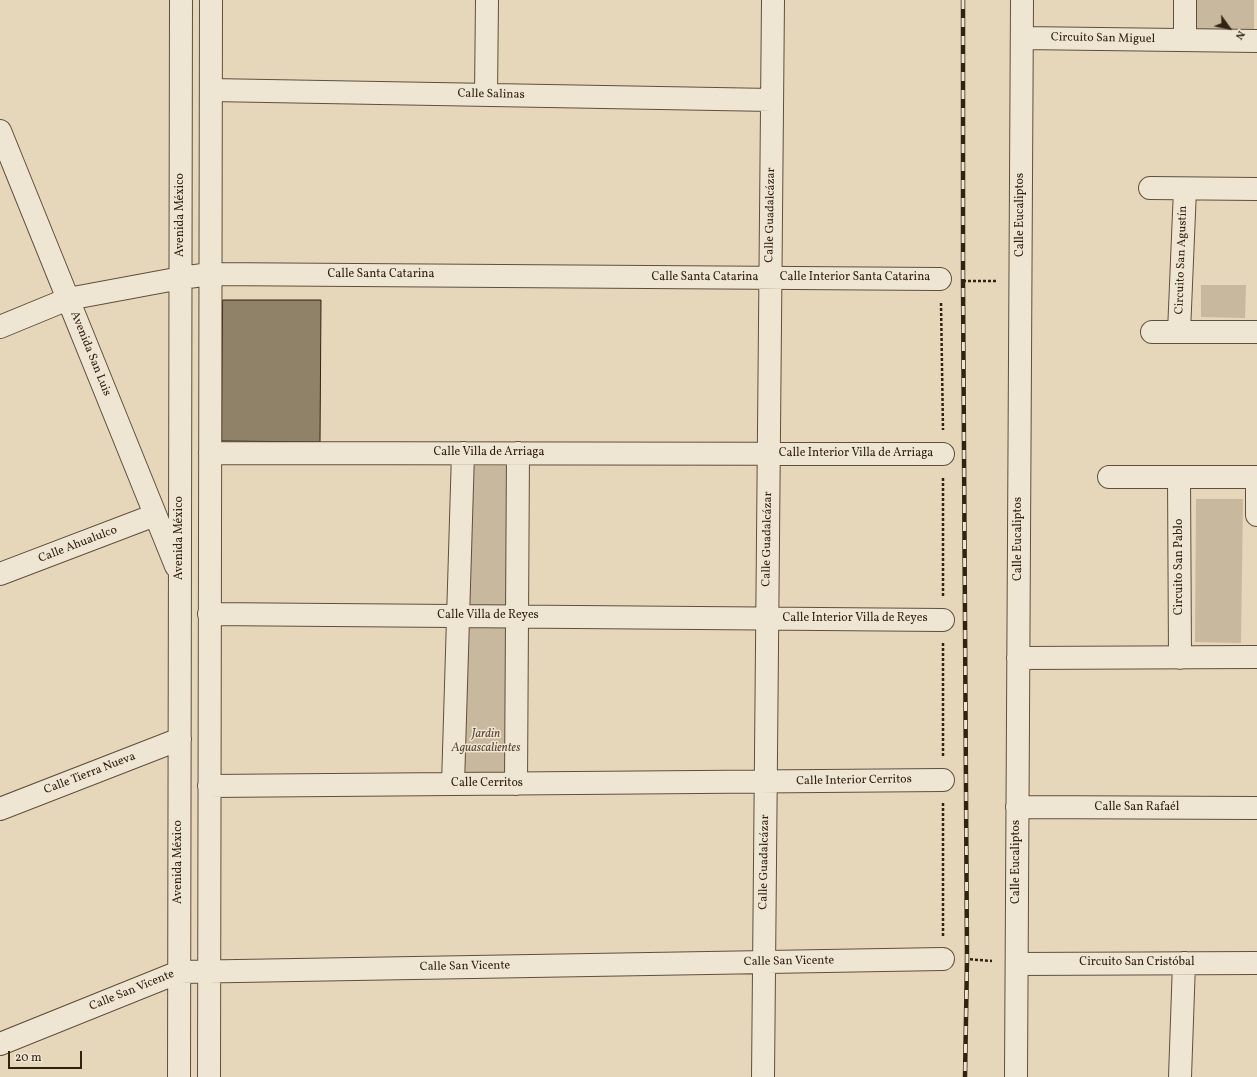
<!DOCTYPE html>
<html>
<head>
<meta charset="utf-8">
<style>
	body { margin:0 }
	#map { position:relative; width:1257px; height:1077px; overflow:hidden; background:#e6d7bb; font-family:Vollkorn,serif }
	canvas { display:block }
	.north { position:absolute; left:1209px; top:8px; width:40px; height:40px; -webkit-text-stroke:3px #efe5d3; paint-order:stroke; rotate:123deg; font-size:11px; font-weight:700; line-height:16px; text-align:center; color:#322311 }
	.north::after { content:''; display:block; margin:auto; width:14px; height:18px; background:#322311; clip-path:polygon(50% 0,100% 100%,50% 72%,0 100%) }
	.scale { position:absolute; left:8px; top:1051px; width:74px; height:18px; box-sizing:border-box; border:2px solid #322311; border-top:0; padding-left:5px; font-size:12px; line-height:14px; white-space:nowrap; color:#322311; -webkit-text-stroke:3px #efe5d3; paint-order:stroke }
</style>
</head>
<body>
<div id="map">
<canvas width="1257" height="1077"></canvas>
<div class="north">N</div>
<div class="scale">20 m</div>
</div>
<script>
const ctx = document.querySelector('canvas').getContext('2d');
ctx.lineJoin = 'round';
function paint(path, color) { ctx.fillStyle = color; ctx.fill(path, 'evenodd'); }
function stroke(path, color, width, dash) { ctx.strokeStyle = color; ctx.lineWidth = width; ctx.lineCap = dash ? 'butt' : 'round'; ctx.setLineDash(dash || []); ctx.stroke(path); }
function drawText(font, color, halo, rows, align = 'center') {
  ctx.font = font + ' Vollkorn,serif'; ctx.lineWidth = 3; ctx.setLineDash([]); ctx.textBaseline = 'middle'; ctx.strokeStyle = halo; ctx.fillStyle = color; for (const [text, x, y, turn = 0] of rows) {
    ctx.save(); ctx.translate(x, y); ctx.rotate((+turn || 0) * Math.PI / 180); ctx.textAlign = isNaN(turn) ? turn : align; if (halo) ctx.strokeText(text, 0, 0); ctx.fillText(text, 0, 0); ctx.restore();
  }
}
paint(new Path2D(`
	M1196,0H1254V32L1196,33Z
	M1201,285H1246L1245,318L1201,317Z
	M464,466H516L511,778L459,777Z
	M1196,499H1243L1241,643L1195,642Z`), '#c7b89e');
const building = new Path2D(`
	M223,300H321L320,442L222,441Z`);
paint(building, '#908169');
stroke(building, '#322311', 1);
const street = new Path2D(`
	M1022,38L1257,41
	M1185,40V0
	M211,90L772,100
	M486,95L487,0
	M0,131L176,566
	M1150,188L1257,189
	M0,327L68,299L181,278L210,274L940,279
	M1152,332H1257
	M1179,332L1185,189
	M210,453L943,454
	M1109,477H1257
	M1179,477L1180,658
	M1257,477V515
	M0,574L155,515
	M209,614L943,620
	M1018,658L1257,657
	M453,784L463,453
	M516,784L518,453
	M209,786L943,780
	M1017,807L1257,808
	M0,809L180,739
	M1017,964L1257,963
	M0,1044L179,972L943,959
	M179,1077L181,0
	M209,1077L211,0
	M763,1077L773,0
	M1016,1077L1022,0
	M1180,1077L1184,963`);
stroke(street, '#5f503c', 24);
stroke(new Path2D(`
	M963,281H998
	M941,303L943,430
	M943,596V477
	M943,756V643
	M943,803V936
	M965,959L992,961`), '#322311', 2.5, [3, 2]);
stroke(street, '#efe5d3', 22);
const rail = new Path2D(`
	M963,0V281L967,959L965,1077`);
stroke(rail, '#322311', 4.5);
stroke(rail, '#efe5d3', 3, [9]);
drawText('12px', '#322311', '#efe5d3', [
	["Circuito San Miguel",1103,39,1],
	["Calle Salinas",491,95,1],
	["Avenida México",181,215,-90],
	["Calle Guadalcázar",771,215,-89],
	["Calle Eucaliptos",1021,215,-90],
	["Circuito San Agustín",1182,260,-88],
	["Calle Santa Catarina",381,275],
	["Calle Santa Catarina",705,278],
	["Calle Interior Santa Catarina",855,278],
	["Avenida San Luis",90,354,68],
	["Calle Villa de Arriaga",489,453],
	["Calle Interior Villa de Arriaga",856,454],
	["Avenida México",180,538,-90],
	["Calle Guadalcázar",768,539,-89],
	["Calle Eucaliptos",1019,539,-90],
	["Calle Ahualulco",78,545,-21],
	["Circuito San Pablo",1180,567,-90],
	["Calle Villa de Reyes",488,616],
	["Calle Interior Villa de Reyes",855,619],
	["Calle Tierra Nueva",90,774,-21],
	["Calle Interior Cerritos",854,781,-1],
	["Calle Cerritos",487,784],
	["Calle San Rafaél",1137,808],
	["Avenida México",179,862,-90],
	["Calle Guadalcázar",765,862,-89],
	["Calle Eucaliptos",1017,862,-90],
	["Calle San Vicente",789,962,-1],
	["Circuito San Cristóbal",1137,963],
	["Calle San Vicente",465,967,-1],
	["Calle San Vicente",132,991,-22]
]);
drawText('italic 12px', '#574834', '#efe5d3', [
	["Jardin",486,735],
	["Aguascalientes",486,749]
]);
</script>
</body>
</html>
